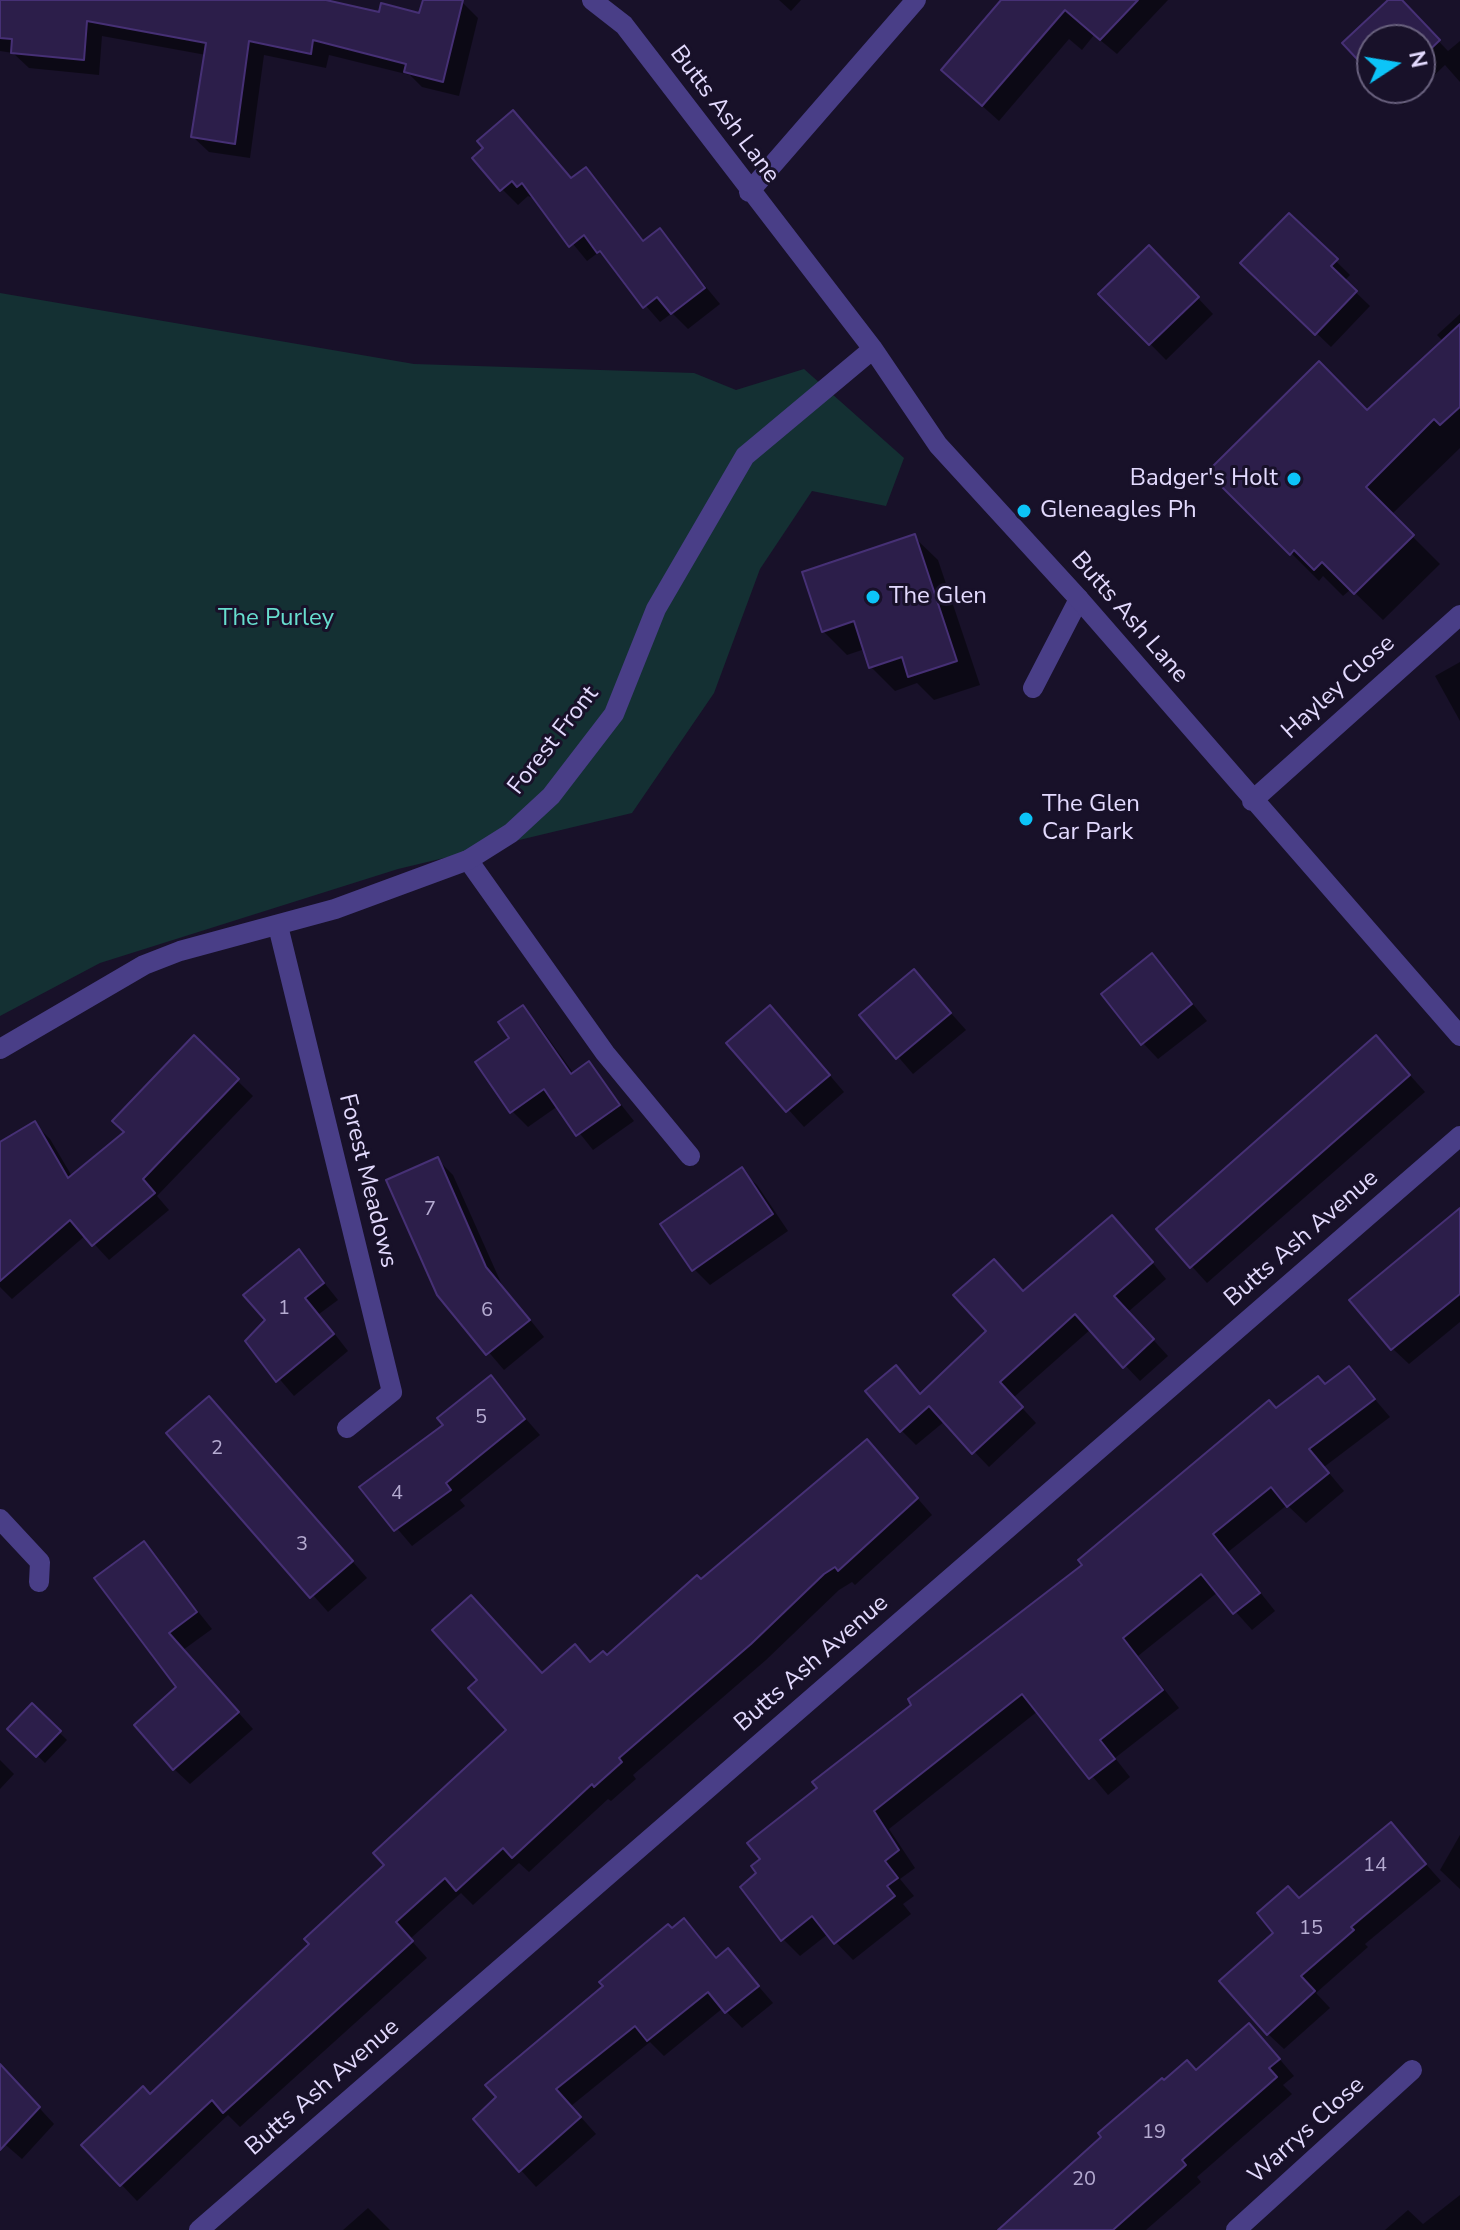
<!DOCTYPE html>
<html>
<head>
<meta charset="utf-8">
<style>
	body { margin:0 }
	#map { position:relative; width:1460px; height:2230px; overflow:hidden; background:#181129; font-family:"Nunito Sans",sans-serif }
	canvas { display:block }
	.north { position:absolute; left:1356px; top:24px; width:80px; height:80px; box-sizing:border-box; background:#181129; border:2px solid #69617e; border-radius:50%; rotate:78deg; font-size:22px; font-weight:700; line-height:32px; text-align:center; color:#e3dafe }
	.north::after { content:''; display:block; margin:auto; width:28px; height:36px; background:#0cc4f8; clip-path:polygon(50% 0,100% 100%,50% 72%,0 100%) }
</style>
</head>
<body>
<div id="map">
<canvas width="1460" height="2230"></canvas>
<div class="north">N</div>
</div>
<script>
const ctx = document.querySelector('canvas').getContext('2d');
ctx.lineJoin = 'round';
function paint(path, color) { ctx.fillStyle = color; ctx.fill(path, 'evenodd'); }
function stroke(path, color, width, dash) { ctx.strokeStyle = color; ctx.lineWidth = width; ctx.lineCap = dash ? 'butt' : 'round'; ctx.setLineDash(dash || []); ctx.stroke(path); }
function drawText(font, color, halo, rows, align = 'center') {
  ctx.font = font + ' "Nunito Sans",sans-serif'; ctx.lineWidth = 6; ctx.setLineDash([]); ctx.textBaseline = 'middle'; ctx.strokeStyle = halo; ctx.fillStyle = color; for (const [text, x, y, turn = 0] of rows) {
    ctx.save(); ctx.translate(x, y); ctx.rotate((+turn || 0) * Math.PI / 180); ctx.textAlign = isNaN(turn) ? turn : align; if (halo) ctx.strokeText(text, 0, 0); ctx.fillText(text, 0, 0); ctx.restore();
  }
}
paint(new Path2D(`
	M0,293L414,364L694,373L736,390L804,369L904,458L886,506L812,491L760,569L714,693L632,813L398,869L100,963L0,1016Z`), '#143033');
paint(new Path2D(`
	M0,0H316L381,14L421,15L425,0H454L462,2L478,18L459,96L422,87L410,75L329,55L326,68L264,55L250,158L209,152L193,137L206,55L102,36L99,75L29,68L13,53L0,51Z
	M779,0H801L791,11Z
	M1013,0H1168L1117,54L1094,35L1082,50L1069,39L999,121L960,86Z
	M1391,0H1399L1448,51L1460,41V82L1445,65L1403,105L1387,88H1420V40H1372V72L1344,43Z
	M528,129L572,179L586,169L645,242L659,230L720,304L688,329L672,313L660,322L599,252L587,261L537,200L528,196L518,205L502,189Z
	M1289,215L1350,275L1344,281L1370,306L1331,347L1243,263Z
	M1165,263L1213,314L1166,360L1101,294Z
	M1460,314V448L1391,515L1440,564L1383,620L1351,589L1343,596L1323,576L1319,581L1210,472L1367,412L1444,342L1437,335Z
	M914,537L938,560L980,685L934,700L917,683L895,691L871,667L865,649L847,655L823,631Z
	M1460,662V721L1435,676Z
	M1152,955L1207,1021L1158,1059L1143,1043Z
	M914,972L966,1030L913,1074L862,1015Z
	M523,1008L538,1024L574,1074L589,1064L634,1121L593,1150L558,1106L528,1127L512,1111V1039Z
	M786,1024L844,1092L804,1127L729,1043Z
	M194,1038L253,1096L157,1196L169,1210L109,1260L86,1235L12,1299L0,1287V1166L35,1124L50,1139L73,1178L127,1132Z
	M1391,1054L1425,1092L1207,1283L1158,1229Z
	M437,1159L453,1175L502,1285L544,1337L504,1370L439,1294Z
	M741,1170L757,1185L788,1231L710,1285L694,1269Z
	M1460,1211V1322L1409,1364L1393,1349Z
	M1127,1232L1166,1279L1128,1312L1168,1356L1140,1381L1091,1329L1013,1398L1036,1423L989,1467L945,1421L916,1445L901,1430L911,1383L921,1395L1023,1293Z
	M299,1251L338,1300L319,1314L348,1351L294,1396L247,1341L267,1320Z
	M1349,1369L1390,1417L1324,1467L1344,1491L1306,1523L1287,1505L1228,1552L1275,1611L1252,1630L1218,1592L1138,1656L1179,1708L1115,1758L1130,1777L1108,1795L1038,1711L889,1829L915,1868L900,1879L914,1896L903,1904L911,1914L853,1960L828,1934L800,1956L783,1939L759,1874L763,1860L819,1789L1085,1565L1277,1410L1326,1386Z
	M490,1378L540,1435L460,1500L465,1506L412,1546L362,1487L446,1425Z
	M225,1415L367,1578L328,1612L169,1433Z
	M882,1457L932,1515L855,1585L852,1582L839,1590L766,1660L633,1775L636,1779L611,1801L608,1799L529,1872L519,1863L473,1905L461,1893L410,1939L427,1958L240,2127L228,2115L137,2201L84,2145L151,2096L312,1944L509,1730L542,1675L575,1647L592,1663L607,1658L701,1582Z
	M144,1544L212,1629L183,1650L253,1729L190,1784L174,1769L179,1688Z
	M32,1706L67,1740L45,1763L10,1729Z
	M0,1760L14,1774L0,1789Z
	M1391,1825L1441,1881L1365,1944L1368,1947L1316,1993L1330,2008L1284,2049L1268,2034L1276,1933L1300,1900Z
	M1460,1835V1889L1440,1870Z
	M684,1921L718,1959L728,1951L773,2003L742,2028L723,2008L664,2056L650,2042L571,2106L596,2134L536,2187L475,2119Z
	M1265,2042L1294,2076L1283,2085L1292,2094L1197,2177L1201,2182L1146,2230H1002L1197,2072Z
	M0,2075L21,2088L54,2124L22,2159L0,2140Z
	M1460,2195V2230H1385L1408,2210L1423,2224Z
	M368,2208L390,2230H343Z`), '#0007');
const building = new Path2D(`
	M0,0H326L379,12L381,3L419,13L423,0H463L443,82L404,72L406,64L313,40L311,54L249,41L235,144L191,137L206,43L87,21L84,60L11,53L12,39L0,38Z
	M1001,0H1138L1100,40L1065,10L982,106L941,70Z
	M1388,0H1402L1440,40L1420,59V40H1372V75L1342,43Z
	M513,110L571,178L586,167L643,241L660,228L705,288L671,314L657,297L643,308L600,251L597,253L584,235L569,247L522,183L517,187L512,181L500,191L472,158L483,148L477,141Z
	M1289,213L1338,259L1331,266L1357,291L1315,335L1240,263Z
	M1149,245L1199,297L1149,345L1098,294Z
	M1460,324V407L1440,425L1434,419L1366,487L1414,535L1354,594L1322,562L1314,570L1294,550L1290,555L1207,472L1319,361L1367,410Z
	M915,534L957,661L908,677L902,657L869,668L854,621L822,632L802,572Z
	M1152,953L1192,1004L1141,1045L1101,994Z
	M914,969L951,1013L896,1059L859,1015Z
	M523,1005L571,1074L589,1061L620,1105L576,1136L544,1089L510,1113L475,1062L509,1038L498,1022Z
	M770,1005L830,1075L786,1112L726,1043Z
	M194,1035L239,1079L143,1179L155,1193L92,1246L70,1220L0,1281V1142L35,1121L68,1178L124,1132L112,1121Z
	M1376,1035L1410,1075L1190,1268L1156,1229Z
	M438,1157L486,1267L530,1320L486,1355L437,1295L386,1180Z
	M742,1167L773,1214L692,1271L660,1224Z
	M1460,1208V1294L1391,1350L1349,1300Z
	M1112,1215L1153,1262L1114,1296L1154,1339L1123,1368L1075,1314L1000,1382L1023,1407L972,1454L929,1406L900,1432L865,1391L896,1365L920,1394L986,1331L953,1295L994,1259L1023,1291Z
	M299,1249L324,1283L305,1298L334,1334L276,1382L245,1341L265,1320L243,1295Z
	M1349,1366L1375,1399L1309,1449L1329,1473L1287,1507L1271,1487L1213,1534L1260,1593L1233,1614L1201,1574L1123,1638L1163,1690L1100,1740L1115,1759L1089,1779L1022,1694L874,1811L899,1850L885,1861L898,1878L887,1886L895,1896L834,1944L812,1916L781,1941L740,1887L756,1873L751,1866L760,1859L747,1843L817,1788L812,1782L911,1705L908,1699L1082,1565L1078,1560L1269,1400L1276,1408L1318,1376L1325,1384Z
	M491,1375L525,1419L446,1483L451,1490L394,1531L359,1487L443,1425L437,1418Z
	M209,1396L353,1561L310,1598L166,1433Z
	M867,1439L918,1498L838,1571L835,1567L824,1574L751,1644L619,1758L622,1762L594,1787L592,1784L512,1858L503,1848L456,1891L445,1878L396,1922L413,1941L223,2113L212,2100L120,2186L81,2145L143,2086L150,2094L309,1944L304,1939L384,1865L373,1853L506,1730L468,1688L477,1680L432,1630L471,1595L542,1673L575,1644L590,1662L603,1651L607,1655L697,1575L701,1579Z
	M144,1541L197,1612L169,1633L239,1712L173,1770L134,1725L176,1687L94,1578Z
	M32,1703L61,1731L36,1757L7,1729Z
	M1391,1822L1426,1864L1351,1927L1354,1930L1301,1976L1315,1991L1267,2035L1219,1981L1273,1933L1257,1913L1288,1886L1299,1898Z
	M684,1918L716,1958L728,1948L759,1986L725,2013L708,1992L647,2041L635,2026L556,2089L581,2117L519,2172L473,2119L496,2097L485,2085L603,1986L599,1982L644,1944L668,1924L672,1928Z
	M1249,2023L1280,2059L1269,2068L1277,2077L1182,2160L1186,2165L1113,2230H998L1101,2137L1098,2133L1162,2078L1164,2080L1187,2060L1196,2070Z
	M0,2064L40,2107L0,2150Z`);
paint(building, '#2c1e4a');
stroke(building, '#463075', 2);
stroke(new Path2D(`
	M1033,688L1079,599
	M468,860L605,1053L690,1156
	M0,1519L40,1562L39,1582`), '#493e87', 20);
stroke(new Path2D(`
	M592,0L624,25L873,349L938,445L1079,599L1460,1036
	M749,192L916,0
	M1252,801L1460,615
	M278,926L392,1392L347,1428
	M0,1049L144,965L180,951L335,909L468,860L511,833L551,796L614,714L656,609L745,456L873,349
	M199,2230L1460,1136
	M1236,2230L1412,2070`), '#493e87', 20);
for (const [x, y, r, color] of [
	[1294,479,8,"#0cc4f8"],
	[1024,511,8,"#0cc4f8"],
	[873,597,8,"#0cc4f8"],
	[1026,819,8,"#0cc4f8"]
]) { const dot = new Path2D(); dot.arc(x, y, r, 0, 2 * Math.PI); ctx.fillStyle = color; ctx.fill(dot); stroke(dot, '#181129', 3); }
drawText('20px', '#b5abd1', null, [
	["7",430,1210],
	["1",284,1309],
	["6",487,1311],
	["5",481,1418],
	["2",217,1449],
	["4",397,1494],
	["3",302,1545],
	["14",1375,1866],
	["15",1311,1929],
	["19",1154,2133],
	["20",1084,2180]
]);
drawText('24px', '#e3dafe', '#181129', [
	["Butts Ash Lane",724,115,53],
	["Butts Ash Lane",1129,618,49],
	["Hayley Close",1339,688,-42],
	["Forest Front",554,741,-52],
	["Forest Meadows",367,1181,76],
	["Butts Ash Avenue",1302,1239,-41],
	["Butts Ash Avenue",812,1664,-41],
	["Butts Ash Avenue",323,2088,-41],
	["Warrys Close",1307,2131,-42]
]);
drawText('24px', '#e3dafe', '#181129', [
	["Badger's Holt",1278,479,"right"],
	["Gleneagles Ph",1040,511],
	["The Glen",889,597],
	["The Glen",1042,805],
	["Car Park",1042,833]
], 'left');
drawText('24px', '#67ddce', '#181129', [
	["The Purley",276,619]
]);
</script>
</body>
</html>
